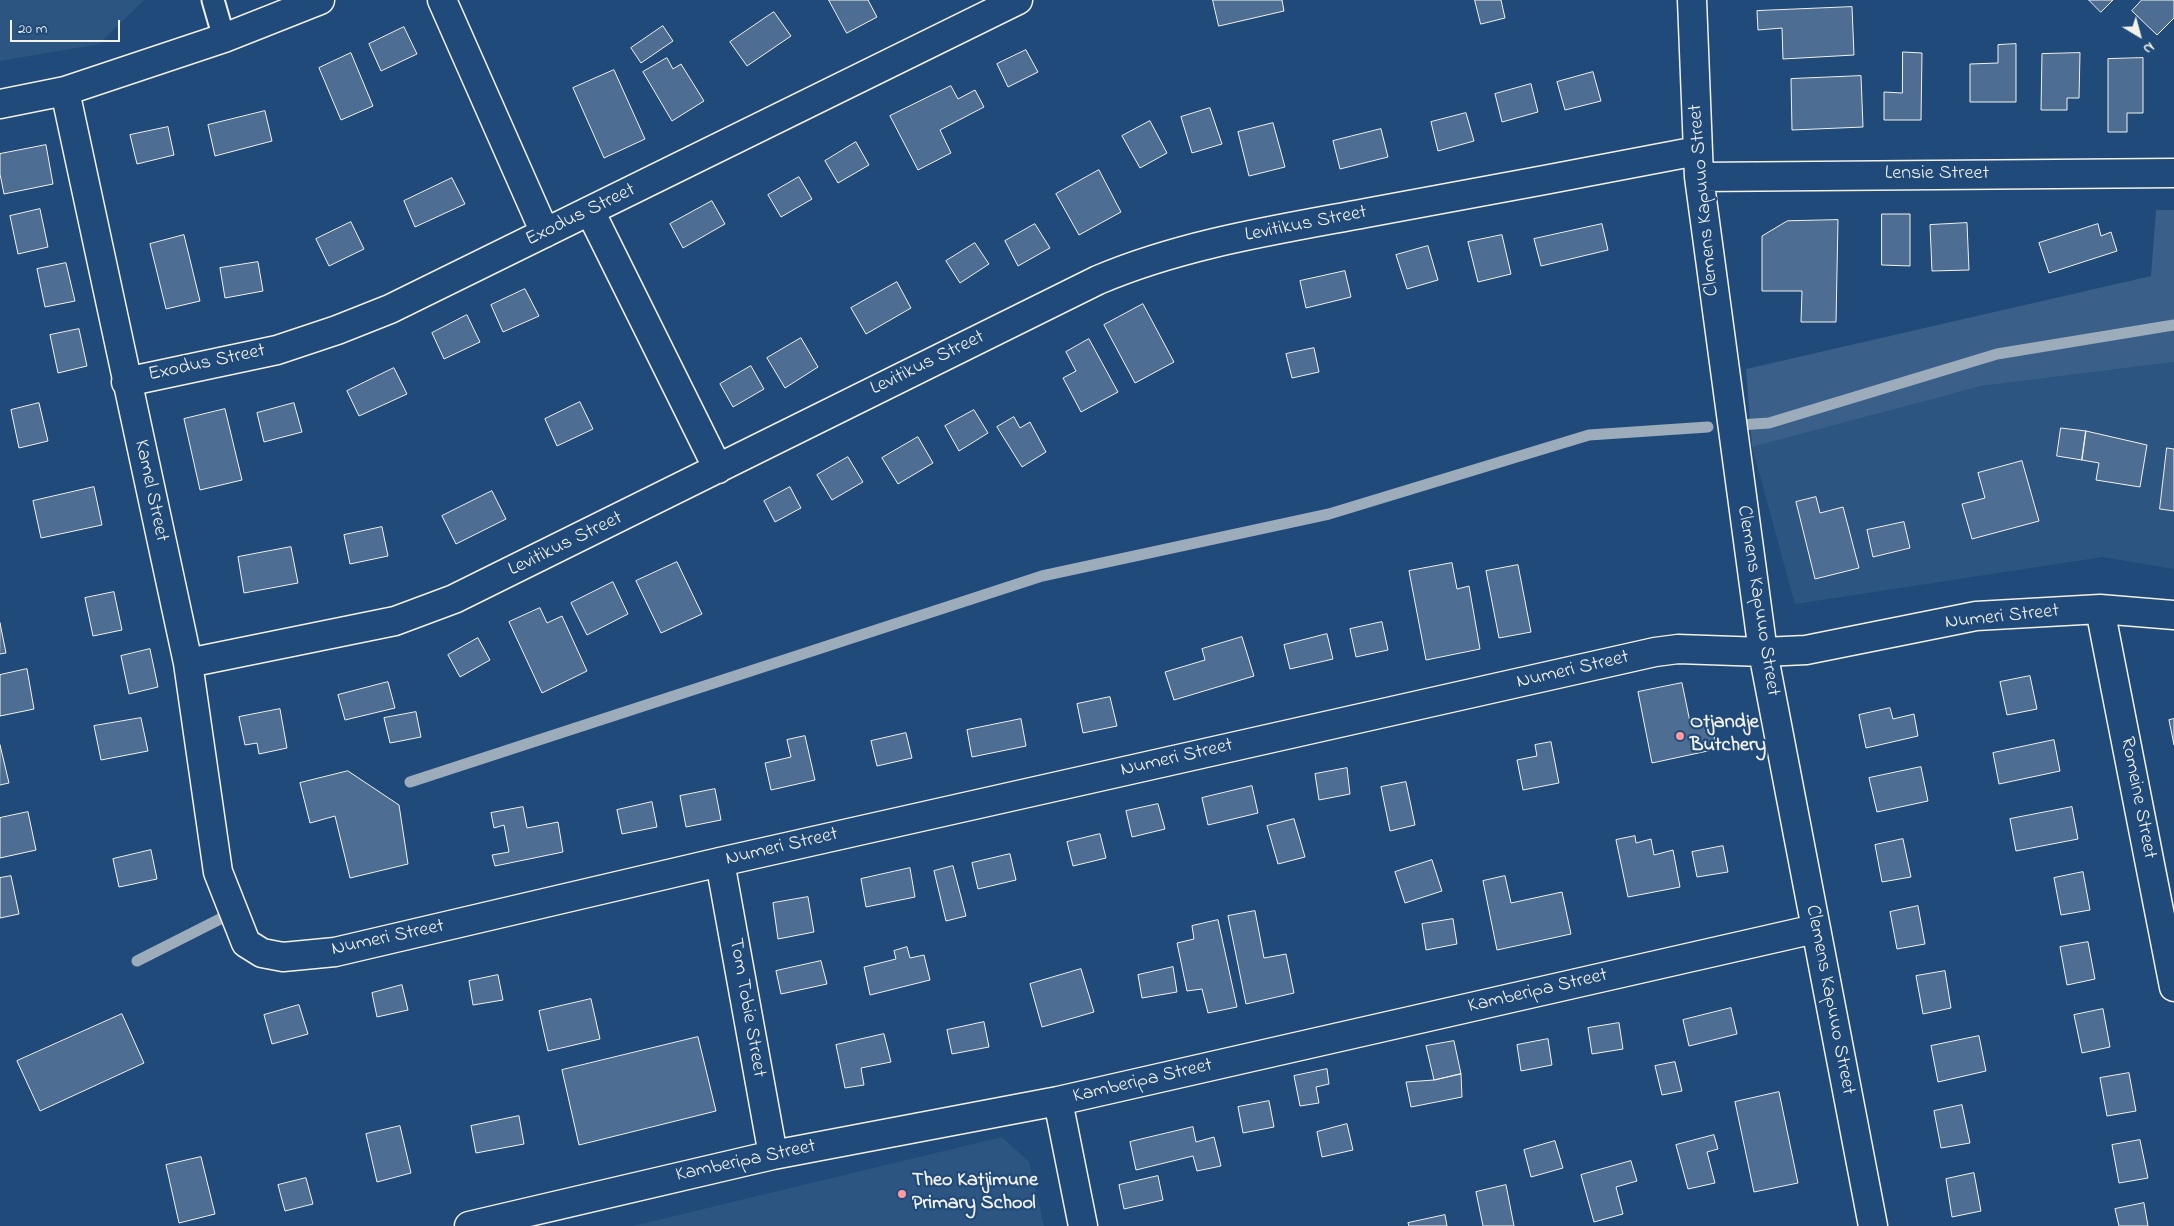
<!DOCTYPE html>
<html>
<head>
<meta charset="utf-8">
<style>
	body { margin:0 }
	#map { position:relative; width:2174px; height:1226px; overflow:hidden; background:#1f4a7a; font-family:"Indie Flower",sans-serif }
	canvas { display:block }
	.north { position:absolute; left:2114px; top:10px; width:50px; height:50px; -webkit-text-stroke:4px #1f4a7a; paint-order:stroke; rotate:143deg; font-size:14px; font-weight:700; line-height:20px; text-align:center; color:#f4f1e8 }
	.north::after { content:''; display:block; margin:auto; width:18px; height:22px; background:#f4f1e8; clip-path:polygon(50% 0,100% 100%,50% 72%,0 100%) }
	.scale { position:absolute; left:10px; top:20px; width:110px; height:22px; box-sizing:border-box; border:2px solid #f4f1e8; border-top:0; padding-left:6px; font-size:15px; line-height:18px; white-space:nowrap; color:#f4f1e8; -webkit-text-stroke:4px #1f4a7a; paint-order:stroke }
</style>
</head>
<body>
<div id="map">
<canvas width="2174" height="1226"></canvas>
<div class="north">N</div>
<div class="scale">20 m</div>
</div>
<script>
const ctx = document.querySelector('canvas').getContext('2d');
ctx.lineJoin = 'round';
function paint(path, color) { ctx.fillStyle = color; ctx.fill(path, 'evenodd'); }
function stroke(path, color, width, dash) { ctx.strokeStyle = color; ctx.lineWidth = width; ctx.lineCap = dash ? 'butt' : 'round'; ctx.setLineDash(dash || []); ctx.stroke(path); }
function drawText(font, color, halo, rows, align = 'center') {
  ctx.font = font + ' "Indie Flower",sans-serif'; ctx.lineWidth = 4.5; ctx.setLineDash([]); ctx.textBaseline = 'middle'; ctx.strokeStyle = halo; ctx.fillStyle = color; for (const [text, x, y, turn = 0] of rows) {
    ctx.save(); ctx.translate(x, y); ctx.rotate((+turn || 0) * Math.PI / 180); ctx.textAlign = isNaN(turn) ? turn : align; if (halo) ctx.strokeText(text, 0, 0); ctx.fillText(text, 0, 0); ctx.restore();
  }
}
paint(new Path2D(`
	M0,0H144L99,44L0,61Z
	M2174,362V569L2103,557L1795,604L1752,447L1982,386Z
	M1002,1137L1029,1162L1044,1226H633Z`), '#2d5581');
paint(new Path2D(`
	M2156,210H2174V362L1982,386L1752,447L1746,369L2151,276Z`), '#3a5f88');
stroke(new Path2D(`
	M1739,425L1769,423L1997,354L2174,325
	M410,782L1042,576L1329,514L1589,435L1708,427
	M137,961L224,917`), '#9cacbb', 11);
const building = new Path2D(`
	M829,0H868L877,17L847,33Z
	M1213,0H1282L1284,11L1219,26Z
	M1475,0H1501L1505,18L1481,24Z
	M2089,0H2113L2101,12Z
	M2142,0H2174V18L2157,35L2132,11Z
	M1852,7L1854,55L1783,59L1782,28L1758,30L1757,11Z
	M774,12L791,36L747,66L730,42Z
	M663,26L673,41L641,63L631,48Z
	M404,27L417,54L381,71L369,44Z
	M2016,44V102H1970V64L1998,63V45Z
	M1026,50L1038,72L1008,87L997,64Z
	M1903,52L1922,53L1921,120H1884V92L1902,93Z
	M351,53L373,106L341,120L319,68Z
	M2080,53L2079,98H2067V110H2041L2042,54Z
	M667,58L673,69L681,64L704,101L672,121L643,72Z
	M2143,58V113H2127V132H2108V59Z
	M614,70L645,139L604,158L573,88Z
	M1593,72L1601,101L1565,110L1557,82Z
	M1861,76L1863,127L1792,130L1791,79Z
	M1531,84L1538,112L1502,122L1495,94Z
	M951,86L958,99L975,90L984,107L940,130L951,153L918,170L890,116Z
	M1210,108L1222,144L1192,153L1181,117Z
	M265,111L272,141L215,156L208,125Z
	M1466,113L1474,141L1438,151L1431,122Z
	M1150,121L1167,153L1140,168L1122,136Z
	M1273,123L1285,167L1249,176L1238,132Z
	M168,127L174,155L137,164L130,135Z
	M1381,129L1388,157L1340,169L1333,141Z
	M856,142L869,165L838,183L825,161Z
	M46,145L53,184L4,194L0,174V154Z
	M1099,170L1121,212L1079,235L1056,194Z
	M799,177L812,199L781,217L768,195Z
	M452,178L465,204L415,227L404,201Z
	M712,201L725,224L683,248L670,224Z
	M40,209L48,247L18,254L10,216Z
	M1882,214H1910V266L1882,265Z
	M1838,220L1836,322H1801L1802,291H1762V236L1787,221Z
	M351,222L364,249L329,266L316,239Z
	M1967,223L1969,270L1932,271L1930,225Z
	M1035,224L1050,248L1018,266L1005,241Z
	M1602,224L1608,250L1541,266L1534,239Z
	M2098,224L2101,236L2111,232L2117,251L2049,273L2039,243Z
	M184,235L200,301L166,309L150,244Z
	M1502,235L1511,274L1478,282L1468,242Z
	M975,243L989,264L960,283L946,261Z
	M1428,246L1438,280L1407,289L1396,255Z
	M258,262L263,291L225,298L220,268Z
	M66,263L75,301L45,307L37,269Z
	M1345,271L1351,297L1306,308L1300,281Z
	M897,282L911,308L866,334L851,308Z
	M525,289L539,316L503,332L491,305Z
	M1143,304L1174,362L1135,383L1104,325Z
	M467,315L480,342L444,359L432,333Z
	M79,329L87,366L58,373L50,335Z
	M801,338L818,367L785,388L767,358Z
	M1089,339L1118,392L1081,412L1063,378L1076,371L1066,352Z
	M1314,348L1319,372L1292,378L1286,354Z
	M751,366L764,389L733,407L720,384Z
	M394,368L407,394L359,416L347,391Z
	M580,402L593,429L557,446L545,419Z
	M39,403L48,441L19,448L11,410Z
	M294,403L302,432L264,442L257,413Z
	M225,409L242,480L200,490L184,419Z
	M974,410L988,433L959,451L945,426Z
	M1014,417L1020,428L1030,422L1046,452L1022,467L997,427Z
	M2061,428L2086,431L2082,460L2057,456Z
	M2086,431L2147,445L2140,487L2096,480L2099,463L2082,460Z
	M918,437L933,463L898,484L882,458Z
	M2167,448L2174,449V511L2160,509Z
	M848,457L863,482L832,500L817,475Z
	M2022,461L2039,521L1972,539L1962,504L1985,498L1978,473Z
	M94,487L102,525L41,538L33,501Z
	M790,487L801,508L775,522L764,501Z
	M492,491L506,519L456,544L442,516Z
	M1816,497L1820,513L1843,507L1859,568L1815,579L1796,502Z
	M1904,522L1910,548L1873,557L1867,530Z
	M382,527L388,556L350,564L344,535Z
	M291,547L298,583L244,593L238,557Z
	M677,562L702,614L661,633L636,581Z
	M1452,563L1457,589L1469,586L1480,649L1426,660L1409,571Z
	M1518,565L1531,632L1499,638L1486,571Z
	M613,582L628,614L587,635L571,603Z
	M114,592L122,630L93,636L85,598Z
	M540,608L547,623L562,616L587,671L542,693L509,622Z
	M1382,622L1388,650L1356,657L1350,629Z
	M0,623L6,653L0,654Z
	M1327,634L1333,659L1290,669L1284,645Z
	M1242,637L1254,676L1174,700L1165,672L1205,660L1202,649Z
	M478,638L490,660L460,677L448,655Z
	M150,649L158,687L129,694L121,656Z
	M27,669L34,709L0,716V675Z
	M2030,676L2037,709L2007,715L2000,682Z
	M388,682L395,708L345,720L338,695Z
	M1682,683L1690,722L1710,718L1717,749L1652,763L1638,692Z
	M1110,697L1117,726L1083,733L1077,704Z
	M1890,708L1893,719L1914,714L1918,736L1866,748L1859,715Z
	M280,709L287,748L259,754L257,743L245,745L239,717Z
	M416,712L421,737L390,743L384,718Z
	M141,718L148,751L101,760L94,726Z
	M1021,719L1026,746L972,757L967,730Z
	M2174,719V745L2169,720Z
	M906,733L912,758L877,766L871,741Z
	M805,736L815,780L771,790L765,763L791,757L787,740Z
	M2054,740L2060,771L1999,784L1993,753Z
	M1551,742L1559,783L1523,790L1517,760L1537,756L1535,745Z
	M0,745L9,783L0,785Z
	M1921,767L1928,801L1877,812L1869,778Z
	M1347,768L1350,794L1319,800L1315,774Z
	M348,771L399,805L408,864L350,878L335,816L310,823L300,783Z
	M1406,782L1415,825L1390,831L1381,787Z
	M1252,786L1258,813L1208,825L1202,798Z
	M715,789L721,820L686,827L680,796Z
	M652,802L657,827L622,834L617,810Z
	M1158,804L1165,829L1132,837L1126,811Z
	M523,807L527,828L558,822L563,852L495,866L492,855L509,852L504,825L494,828L491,813Z
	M2072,807L2078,839L2016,851L2010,819Z
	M28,812L36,850L0,858V818Z
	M1294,819L1305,857L1278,864L1267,826Z
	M1100,834L1106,858L1073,866L1067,842Z
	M1635,836L1636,843L1651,839L1654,855L1673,850L1680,887L1628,897L1616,840Z
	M1903,839L1911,877L1882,882L1875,845Z
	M1723,846L1728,872L1697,877L1692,852Z
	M151,850L157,879L119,887L113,859Z
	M1010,854L1016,880L978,889L972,863Z
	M1432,860L1442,891L1405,903L1395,872Z
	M953,866L966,916L946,921L934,871Z
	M910,868L915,897L866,907L861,879Z
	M2083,872L2090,910L2061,915L2054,878Z
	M11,876L19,914L0,918V878Z
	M1505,876L1511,903L1562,892L1571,934L1497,950L1483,881Z
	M808,897L814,932L778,939L773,903Z
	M1918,906L1925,944L1897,949L1890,912Z
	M1255,911L1264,958L1286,954L1294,993L1246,1004L1228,916Z
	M1453,919L1457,944L1426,950L1422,924Z
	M1218,920L1237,1007L1208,1013L1202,989L1187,991L1177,943L1194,939L1192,926Z
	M2088,942L2095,979L2067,985L2060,947Z
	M907,947L910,958L924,955L930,980L870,995L864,967L896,959L894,951Z
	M821,961L827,984L781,994L776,971Z
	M1173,967L1177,992L1142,998L1138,975Z
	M1081,969L1094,1012L1042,1027L1030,984Z
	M1945,971L1951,1008L1923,1014L1916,976Z
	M498,975L503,1000L473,1005L469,981Z
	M402,985L408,1010L377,1017L372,993Z
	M591,999L600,1039L548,1051L539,1011Z
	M299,1005L308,1034L272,1044L264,1015Z
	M1731,1008L1737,1034L1689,1046L1683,1020Z
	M2103,1009L2110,1047L2082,1053L2074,1015Z
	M122,1014L144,1063L40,1111L17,1061Z
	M984,1022L989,1047L952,1054L947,1030Z
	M1619,1023L1623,1049L1592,1054L1588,1028Z
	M884,1034L891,1062L861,1068L864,1085L845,1088L836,1045Z
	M1979,1036L1986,1071L1938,1082L1931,1046Z
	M698,1037L716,1111L579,1145L562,1070Z
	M1548,1039L1552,1065L1521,1071L1517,1045Z
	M1454,1041L1461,1074L1434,1080L1426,1046Z
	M1675,1062L1682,1091L1662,1095L1655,1066Z
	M1327,1069L1329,1084L1316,1087L1319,1103L1300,1106L1294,1076Z
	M2129,1073L2136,1111L2107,1116L2100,1078Z
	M1461,1074L1462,1097L1411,1107L1406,1082L1434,1080Z
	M1779,1092L1798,1183L1754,1192L1735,1102Z
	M1269,1101L1274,1127L1243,1133L1238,1107Z
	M1962,1105L1970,1143L1941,1148L1934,1111Z
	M519,1116L524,1144L476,1153L471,1126Z
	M1347,1124L1353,1150L1322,1157L1317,1132Z
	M400,1126L411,1173L377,1182L366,1134Z
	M1193,1127L1196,1142L1214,1137L1221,1166L1197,1171L1193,1156L1136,1170L1130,1142Z
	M1714,1135L1718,1149L1707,1152L1715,1183L1688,1189L1676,1145Z
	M2140,1140L2148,1178L2119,1183L2112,1145Z
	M1555,1141L1563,1168L1531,1177L1524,1150Z
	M201,1157L215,1214L179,1223L166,1165Z
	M1631,1161L1637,1181L1616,1187L1623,1214L1594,1222L1581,1175Z
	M1974,1173L1981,1211L1952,1217L1946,1179Z
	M1158,1176L1163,1200L1124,1209L1119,1185Z
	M306,1178L313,1204L285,1211L278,1185Z
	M1506,1185L1514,1226H1483L1476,1192Z
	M2144,1203L2148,1226H2119L2115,1209Z
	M1445,1215L1447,1226H1409L1408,1223Z`);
paint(building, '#4d6e92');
stroke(building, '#f4f1e8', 1);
const lane = new Path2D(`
	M213,0L224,38`);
const street = new Path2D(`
	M442,0L545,233
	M1692,0L1699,177L1763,652L1873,1226
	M65,91L188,663L218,872L246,943L262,953L283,957L335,952L720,862L1655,652L1678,649L1763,652L1806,650L1976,616L2100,609L2174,615
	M0,104L65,91L224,38L320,0
	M1699,177L2174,173
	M590,211L718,469
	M126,382L277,350L337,330L390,309L1018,0
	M2100,609L2174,987
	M188,663L395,621L454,599L1098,280C1183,244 1275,230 1366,213C1476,193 1587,172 1697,151
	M720,862L773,1155
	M1058,1101L1083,1226
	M469,1226L773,1155L1058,1101L1815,929`);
stroke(lane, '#f4f1e8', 25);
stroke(street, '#f4f1e8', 31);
stroke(lane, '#1f4a7a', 21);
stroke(street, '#1f4a7a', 28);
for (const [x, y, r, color] of [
	[1680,736,5,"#ff9aa2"],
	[902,1194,5,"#ff9aa2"]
]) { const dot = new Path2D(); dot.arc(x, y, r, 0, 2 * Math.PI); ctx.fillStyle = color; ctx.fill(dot); stroke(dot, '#1f4a7a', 2); }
drawText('20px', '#f4f1e8', '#1f4a7a', [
	["Lensie Street",1937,175],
	["Clemens Kapuuo Street",1705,200,-95],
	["Exodus Street",581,216,-26],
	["Levitikus Street",1306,225,-11],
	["Exodus Street",207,364,-12],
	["Levitikus Street",928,364,-26],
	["Kamel Street",150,491,78],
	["Levitikus Street",566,545,-26],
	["Clemens Kapuuo Street",1757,601,81],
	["Numeri Street",2002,618,-6],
	["Numeri Street",1573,671,-13],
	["Numeri Street",1177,759,-13],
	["Romeine Street",2137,798,79],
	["Numeri Street",782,848,-13],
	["Numeri Street",388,939,-12],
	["Kamberipa Street",1538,992,-13],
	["Clemens Kapuuo Street",1829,1000,79],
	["Tom Tobie Street",746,1008,80],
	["Kamberipa Street",1143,1082,-13],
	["Kamberipa Street",746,1162,-12]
]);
drawText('bold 20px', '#f4f1e8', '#1f4a7a', [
	["Otjandje",1690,724],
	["Butchery",1690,747],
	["Theo Katjimune",912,1182],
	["Primary School",912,1205]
], 'left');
</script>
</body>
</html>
